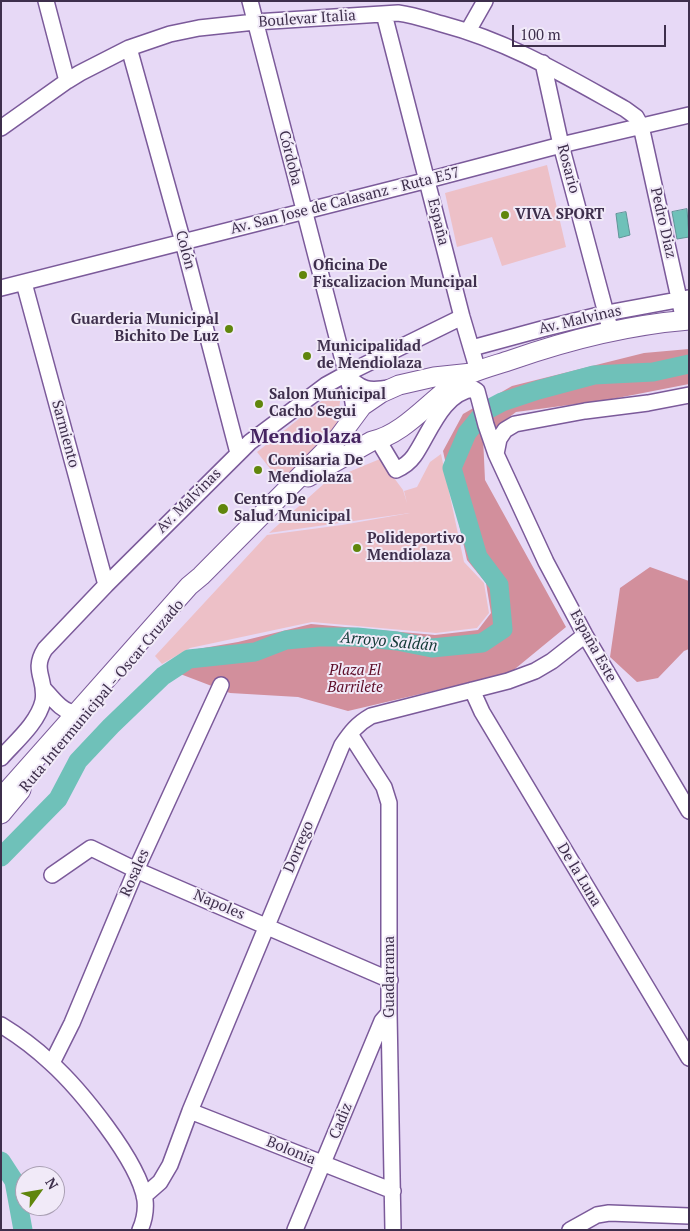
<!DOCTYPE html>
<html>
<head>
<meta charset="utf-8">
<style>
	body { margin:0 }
	#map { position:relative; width:690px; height:1231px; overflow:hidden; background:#e7d9f6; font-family:"PT Serif",serif }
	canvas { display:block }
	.frame { position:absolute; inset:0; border:2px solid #3e2f4c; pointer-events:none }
	.north { position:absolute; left:15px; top:1166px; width:50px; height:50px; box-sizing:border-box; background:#f1eaf8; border:1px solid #a99fb3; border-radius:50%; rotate:58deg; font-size:14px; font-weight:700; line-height:20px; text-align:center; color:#3e2f4c }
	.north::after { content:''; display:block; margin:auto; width:18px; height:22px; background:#60860c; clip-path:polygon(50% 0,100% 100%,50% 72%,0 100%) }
	.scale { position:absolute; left:512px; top:25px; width:154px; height:22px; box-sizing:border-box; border:2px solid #3e2f4c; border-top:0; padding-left:6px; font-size:15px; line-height:18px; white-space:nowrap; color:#3e2f4c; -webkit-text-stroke:4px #f1eaf8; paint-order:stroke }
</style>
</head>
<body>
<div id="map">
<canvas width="690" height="1231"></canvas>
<div class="frame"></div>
<div class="north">N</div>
<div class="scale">100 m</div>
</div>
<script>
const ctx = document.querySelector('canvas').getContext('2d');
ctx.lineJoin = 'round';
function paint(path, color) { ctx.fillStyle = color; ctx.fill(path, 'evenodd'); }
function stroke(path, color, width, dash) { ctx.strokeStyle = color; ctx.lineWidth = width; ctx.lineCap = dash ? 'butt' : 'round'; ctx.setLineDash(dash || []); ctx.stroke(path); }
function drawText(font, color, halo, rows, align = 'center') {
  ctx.font = font + ' "PT Serif",serif'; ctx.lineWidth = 4; ctx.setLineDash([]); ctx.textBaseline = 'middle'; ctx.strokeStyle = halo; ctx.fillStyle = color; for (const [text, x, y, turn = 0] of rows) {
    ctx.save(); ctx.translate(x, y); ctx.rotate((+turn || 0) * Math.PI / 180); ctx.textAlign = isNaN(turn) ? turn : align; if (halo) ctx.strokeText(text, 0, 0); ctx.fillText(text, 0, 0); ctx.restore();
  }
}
paint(new Path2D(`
	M547,165L566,247L502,266L492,237L457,247L445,193Z
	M338,388L341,394C339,406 339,421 333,433C326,448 293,469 279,480L257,452Z
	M441,454L464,562L484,583L489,613L477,628L436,633L312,622L190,648L162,664L155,656L267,535L342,525L410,513L269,533L327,481L380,459L403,490L407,503L404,491L417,487L430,462Z`), '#edc0c7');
paint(new Path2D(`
	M689,349V384L607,400L516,412L483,437L485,480L566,627L510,673L348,711L298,697L230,693L162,667L192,650L238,642L311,624L435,635L478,630L491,613L486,583L467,560L443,451L463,414L512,386L644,353Z
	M650,567L689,581V649L684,651L658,678L637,682L610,657L620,588Z`), '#d28f9c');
const water = new Path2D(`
	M687,209L689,237L677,239L672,212Z
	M626,212L630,235L619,238L616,214Z`);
paint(water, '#6fc1b9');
stroke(water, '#609598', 1);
stroke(new Path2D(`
	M1,857L58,799L78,761L111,726L163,676L189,659L255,652L286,640L318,637H357L397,641L432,648L482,643L503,629L499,585L478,557L452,468L467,433L485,411L502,402L538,390L594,375L653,372L689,364
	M1,1161L14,1181L23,1230`), '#6fc1b9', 19);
const minor = new Path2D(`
	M46,1L67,81
	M250,1L351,391L355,414
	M384,14L462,317L478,371
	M468,31L485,1
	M129,48L183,242L238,453
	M543,63L561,145L611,332
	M1,128L67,81L80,73L129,48L170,34L199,28L255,22L398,13C413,15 428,20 442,24C510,42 564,75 625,109L636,117L641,126L684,321
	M24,283L106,585
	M1,288L428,180L561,145L689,115
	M472,348L542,329L607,313L688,298
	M346,374C361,391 369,391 390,388
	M378,440L396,470C403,467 409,463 414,456C429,435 442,392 474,389L477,391L486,425L496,454L546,562L585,635L689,811
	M496,454L499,439L505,430L515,424L585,411L648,403L689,395
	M44,689C53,699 62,712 76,713
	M472,690L482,712L689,1058
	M350,734L384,787L389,803V1013L393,1230
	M1,758C15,742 38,723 43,701C47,679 31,671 45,649L106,585L250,442L326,385L346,374L462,317
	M52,875L91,848L136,870L390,980
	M1,1025C19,1036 35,1048 50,1062C79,1088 139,1161 145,1200C146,1209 144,1221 140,1230
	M52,1063L72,1023L136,870L221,685
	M190,1111L393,1191
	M144,1196L160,1182L170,1165L190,1111L342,745C351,732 357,724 371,716L508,681L535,671L552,661L585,635
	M295,1230L382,1021L389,1013
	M570,1230L597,1215L609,1213L689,1216`);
const major = new Path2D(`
	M308,477L372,441C408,434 437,390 472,373C484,368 499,364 511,360C568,340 628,325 689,320
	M1,798L189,586L201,576L339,437L362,406L381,393L399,385L434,377L472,373
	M1,814L21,790`);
stroke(minor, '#7b5a9a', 18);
stroke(major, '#7b5a9a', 21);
stroke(minor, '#fff', 15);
stroke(major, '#fff', 19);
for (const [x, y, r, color] of [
	[505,215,5,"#60860c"],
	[303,275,5,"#60860c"],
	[229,329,5,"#60860c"],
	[307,356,5,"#60860c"],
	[259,404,5,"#60860c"],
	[258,470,5,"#60860c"],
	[223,509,6,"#60860c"],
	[357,548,5,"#60860c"]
]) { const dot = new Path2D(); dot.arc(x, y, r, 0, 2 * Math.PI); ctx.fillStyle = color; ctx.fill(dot); stroke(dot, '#f1eaf8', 2); }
drawText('15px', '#3e2f4c', '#f1eaf8', [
	["Boulevar Italia",307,19,-4],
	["Córdoba",290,158,76],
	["Rosario",568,169,75],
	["Av. San Jose de Calasanz - Ruta E57",345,201,-14],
	["España",438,222,76],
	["Pedro Diaz",663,223,77],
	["Colón",185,250,75],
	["Av. Malvinas",580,320,-13],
	["Sarmiento",65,434,75],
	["Av. Malvinas",189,501,-45],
	["España Este",593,646,61],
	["Ruta Intermunicipal - Oscar Cruzado",102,696,-50],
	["Dorrego",299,847,-67],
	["Rosales",135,873,-66],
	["De la Luna",579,875,59],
	["Napoles",219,905,23],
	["Guadarrama",390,977,-90],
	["Cadiz",341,1121,-68],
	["Bolonia",291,1151,22]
]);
drawText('bold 15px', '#3e2f4c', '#f1eaf8', [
	["VIVA SPORT",515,215],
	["Oficina De",313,266],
	["Fiscalizacion Muncipal",313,283],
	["Guarderia Municipal",219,320,"right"],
	["Bichito De Luz",219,337,"right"],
	["Municipalidad",317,347],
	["de Mendiolaza",317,364],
	["Salon Municipal",269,395],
	["Cacho Segui",269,412],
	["Comisaria De",268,461],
	["Mendiolaza",268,478],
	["Centro De",234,500],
	["Salud Municipal",234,517],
	["Polideportivo",367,539],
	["Mendiolaza",367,556]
], 'left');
drawText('italic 15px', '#5e0e29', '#f1eaf8', [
	["Plaza El",355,671],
	["Barrilete",355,688]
]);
drawText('italic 16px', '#103835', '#f1eaf8', [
	["Arroyo Saldán",389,642,5]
]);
drawText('bold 20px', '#452460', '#f1eaf8', [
	["Mendiolaza",306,437]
]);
</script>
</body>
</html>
